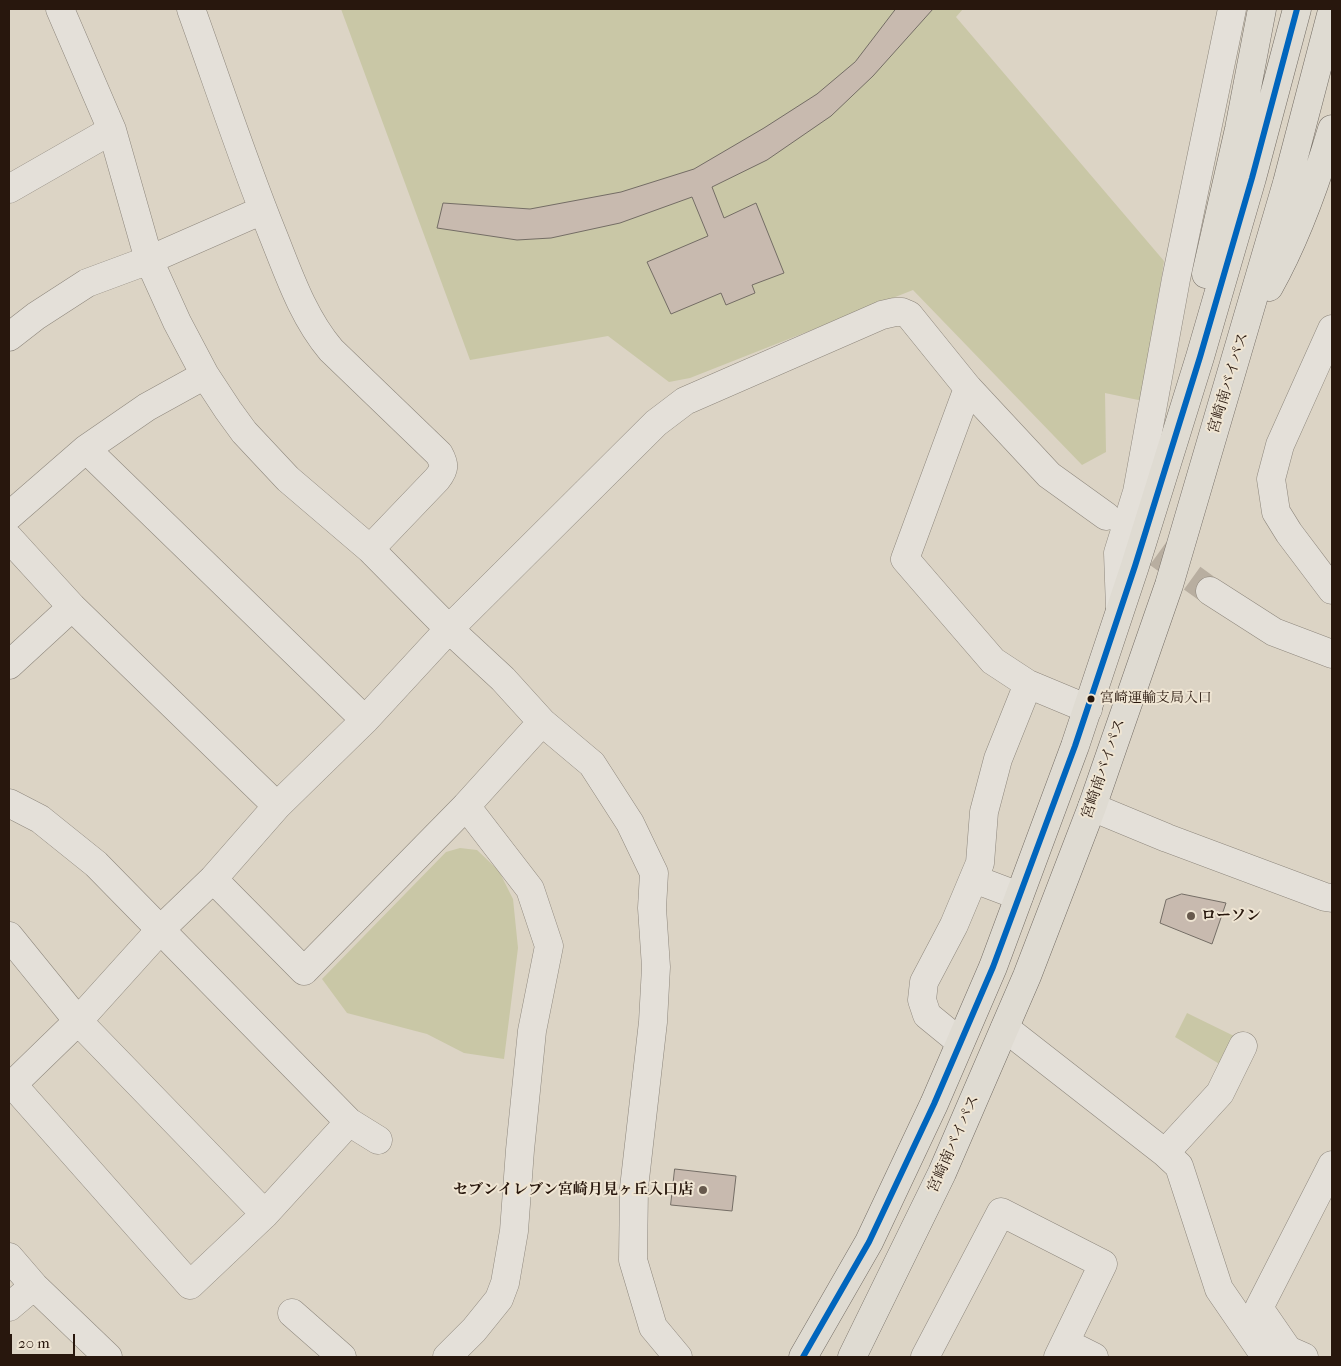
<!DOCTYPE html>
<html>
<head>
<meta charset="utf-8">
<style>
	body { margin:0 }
	#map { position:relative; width:1341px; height:1366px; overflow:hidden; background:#dcd4c5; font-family:"IM FELL French Canon",serif }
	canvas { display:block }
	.frame { position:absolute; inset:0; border:10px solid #28170d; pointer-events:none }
	.scale { position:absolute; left:10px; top:1334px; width:65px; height:22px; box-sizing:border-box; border:2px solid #28170d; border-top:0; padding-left:6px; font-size:15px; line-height:18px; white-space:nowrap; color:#28170d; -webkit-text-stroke:4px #efe5d3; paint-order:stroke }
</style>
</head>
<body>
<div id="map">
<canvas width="1341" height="1366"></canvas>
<div class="frame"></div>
<div class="scale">20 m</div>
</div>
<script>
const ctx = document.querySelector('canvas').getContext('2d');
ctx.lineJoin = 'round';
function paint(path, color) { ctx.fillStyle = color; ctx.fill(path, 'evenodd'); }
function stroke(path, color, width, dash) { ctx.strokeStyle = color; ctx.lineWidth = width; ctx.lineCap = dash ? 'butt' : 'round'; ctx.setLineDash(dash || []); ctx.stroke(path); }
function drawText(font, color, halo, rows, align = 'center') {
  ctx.font = font + ' "IM FELL French Canon","Noto Serif JP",serif'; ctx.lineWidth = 4; ctx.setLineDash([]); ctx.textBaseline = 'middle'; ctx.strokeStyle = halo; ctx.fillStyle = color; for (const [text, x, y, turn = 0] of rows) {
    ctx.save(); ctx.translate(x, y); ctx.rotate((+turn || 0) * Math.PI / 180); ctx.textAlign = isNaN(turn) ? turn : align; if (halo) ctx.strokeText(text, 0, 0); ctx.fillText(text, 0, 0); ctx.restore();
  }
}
paint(new Path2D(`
	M341,9H963L956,17L1164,261L1143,401L1105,393L1106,452L1082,465L913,290L690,378L669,382L608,336L470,360Z
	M460,848L477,850L499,871L513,899L518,948L504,1059L464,1053L427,1034L347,1013L322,979L446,852Z
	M1187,1013L1234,1036L1221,1065L1175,1037Z`), '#c9c7a6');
const building = new Path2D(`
	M896,9H933L873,76L831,116L767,160L712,187L724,218L756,203L784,273L752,285L755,293L726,305L721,293L671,314L647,262L708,236L692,197L620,223L551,238L517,240L437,228L443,203L530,209L621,192L694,169L764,128L817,94L855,62Z
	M1182,894L1226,903L1212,944L1160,923L1166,900Z
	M675,1169L736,1176L732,1211L671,1205Z`);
paint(building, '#c8baaf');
stroke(building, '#746d65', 1);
stroke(new Path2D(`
	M1124,529L1210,591`), '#b8aea0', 28, [28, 14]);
const minor = new Path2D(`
	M60,9L112,130L149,260L177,322L205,375L228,410L244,432L288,479L370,549L449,629L503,679L542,722L592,764L630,823L654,873L652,908L656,967L653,1022L634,1188L633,1260L653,1327L678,1357
	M191,9C218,84 243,161 273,235C289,275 303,317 331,350L439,454C445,465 445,469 437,479L370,549
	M9,189L112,130
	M1332,329L1280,445L1271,479L1276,512L1289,533L1332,590
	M9,337L36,316L87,283L149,260L263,210
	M968,388L905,559L993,661L1028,684L1088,709
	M86,449L365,720
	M9,516L86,449L147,407L205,375
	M9,538L72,607L277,806
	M1210,591L1274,632L1332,654
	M1120,608L1118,553L1137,492L1176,279L1232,9
	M9,665L72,607
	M9,803L40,819L96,864L349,1122L378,1140
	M1092,807L1167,838L1325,897L1332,898
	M213,879L304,971L466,806L542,722
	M974,879L1019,896
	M9,936L78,1021L265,1214
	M1005,1028L1165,1153L1220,1093L1243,1046
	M960,1042L927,1015L922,1000L924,982L954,925L980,863L984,812L998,759L1028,684
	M13,1085L190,1285L265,1214L349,1122
	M9,1088L78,1021L161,929L213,879L277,806L365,720L449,629L656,423L685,401L882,315L895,312H902L909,315L968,388L1049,475L1106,516
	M1165,1153L1179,1166L1219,1289L1265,1356
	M9,1257L34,1286L108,1357
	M9,1307L34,1286
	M292,1313L342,1357
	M1066,1343L1094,1357
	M447,1357L474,1330L499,1299L505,1283L514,1231L520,1150L532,1031L549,946L530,889L466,806
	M925,1357L1001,1212L1103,1264L1058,1357
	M1304,1357L1288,1350L1259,1308L1332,1165`);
const highway = new Path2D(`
	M1206,274L1239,129L1262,9
	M1269,287C1297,237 1316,183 1332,129
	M803,1357L869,1242L934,1104L993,967L1075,746L1135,566L1200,357L1252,178L1297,9
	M852,1357L942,1173L1027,976L1092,807L1169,585L1287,183L1332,11`);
stroke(minor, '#8e877d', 29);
stroke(highway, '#746d65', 29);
stroke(minor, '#e4e0d9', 28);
stroke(highway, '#dfdbd2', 28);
stroke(new Path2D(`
	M803,1357L869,1242L934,1104L993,967L1075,746L1135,566L1200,357L1252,178L1297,9`), '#0065bd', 6);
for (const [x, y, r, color] of [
	[1091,699,4.5,"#28170d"],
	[1191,916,5,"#67594d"],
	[703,1190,5,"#67594d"]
]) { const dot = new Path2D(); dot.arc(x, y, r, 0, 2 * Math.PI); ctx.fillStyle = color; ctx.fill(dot); stroke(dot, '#efe5d3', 2); }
drawText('14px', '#28170d', '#efe5d3', [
	["宮崎運輸支局入口",1100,699]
], 'left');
drawText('15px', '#28170d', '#efe5d3', [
	["宮崎南バイパス",1229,383,-73],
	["宮崎南バイパス",1104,769,-71],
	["宮崎南バイパス",954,1144,-66]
]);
drawText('bold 15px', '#28170d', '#efe5d3', [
	["ローソン",1201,916],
	["セブンイレブン宮崎月見ヶ丘入口店",693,1190,"right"]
], 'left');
</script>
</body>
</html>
